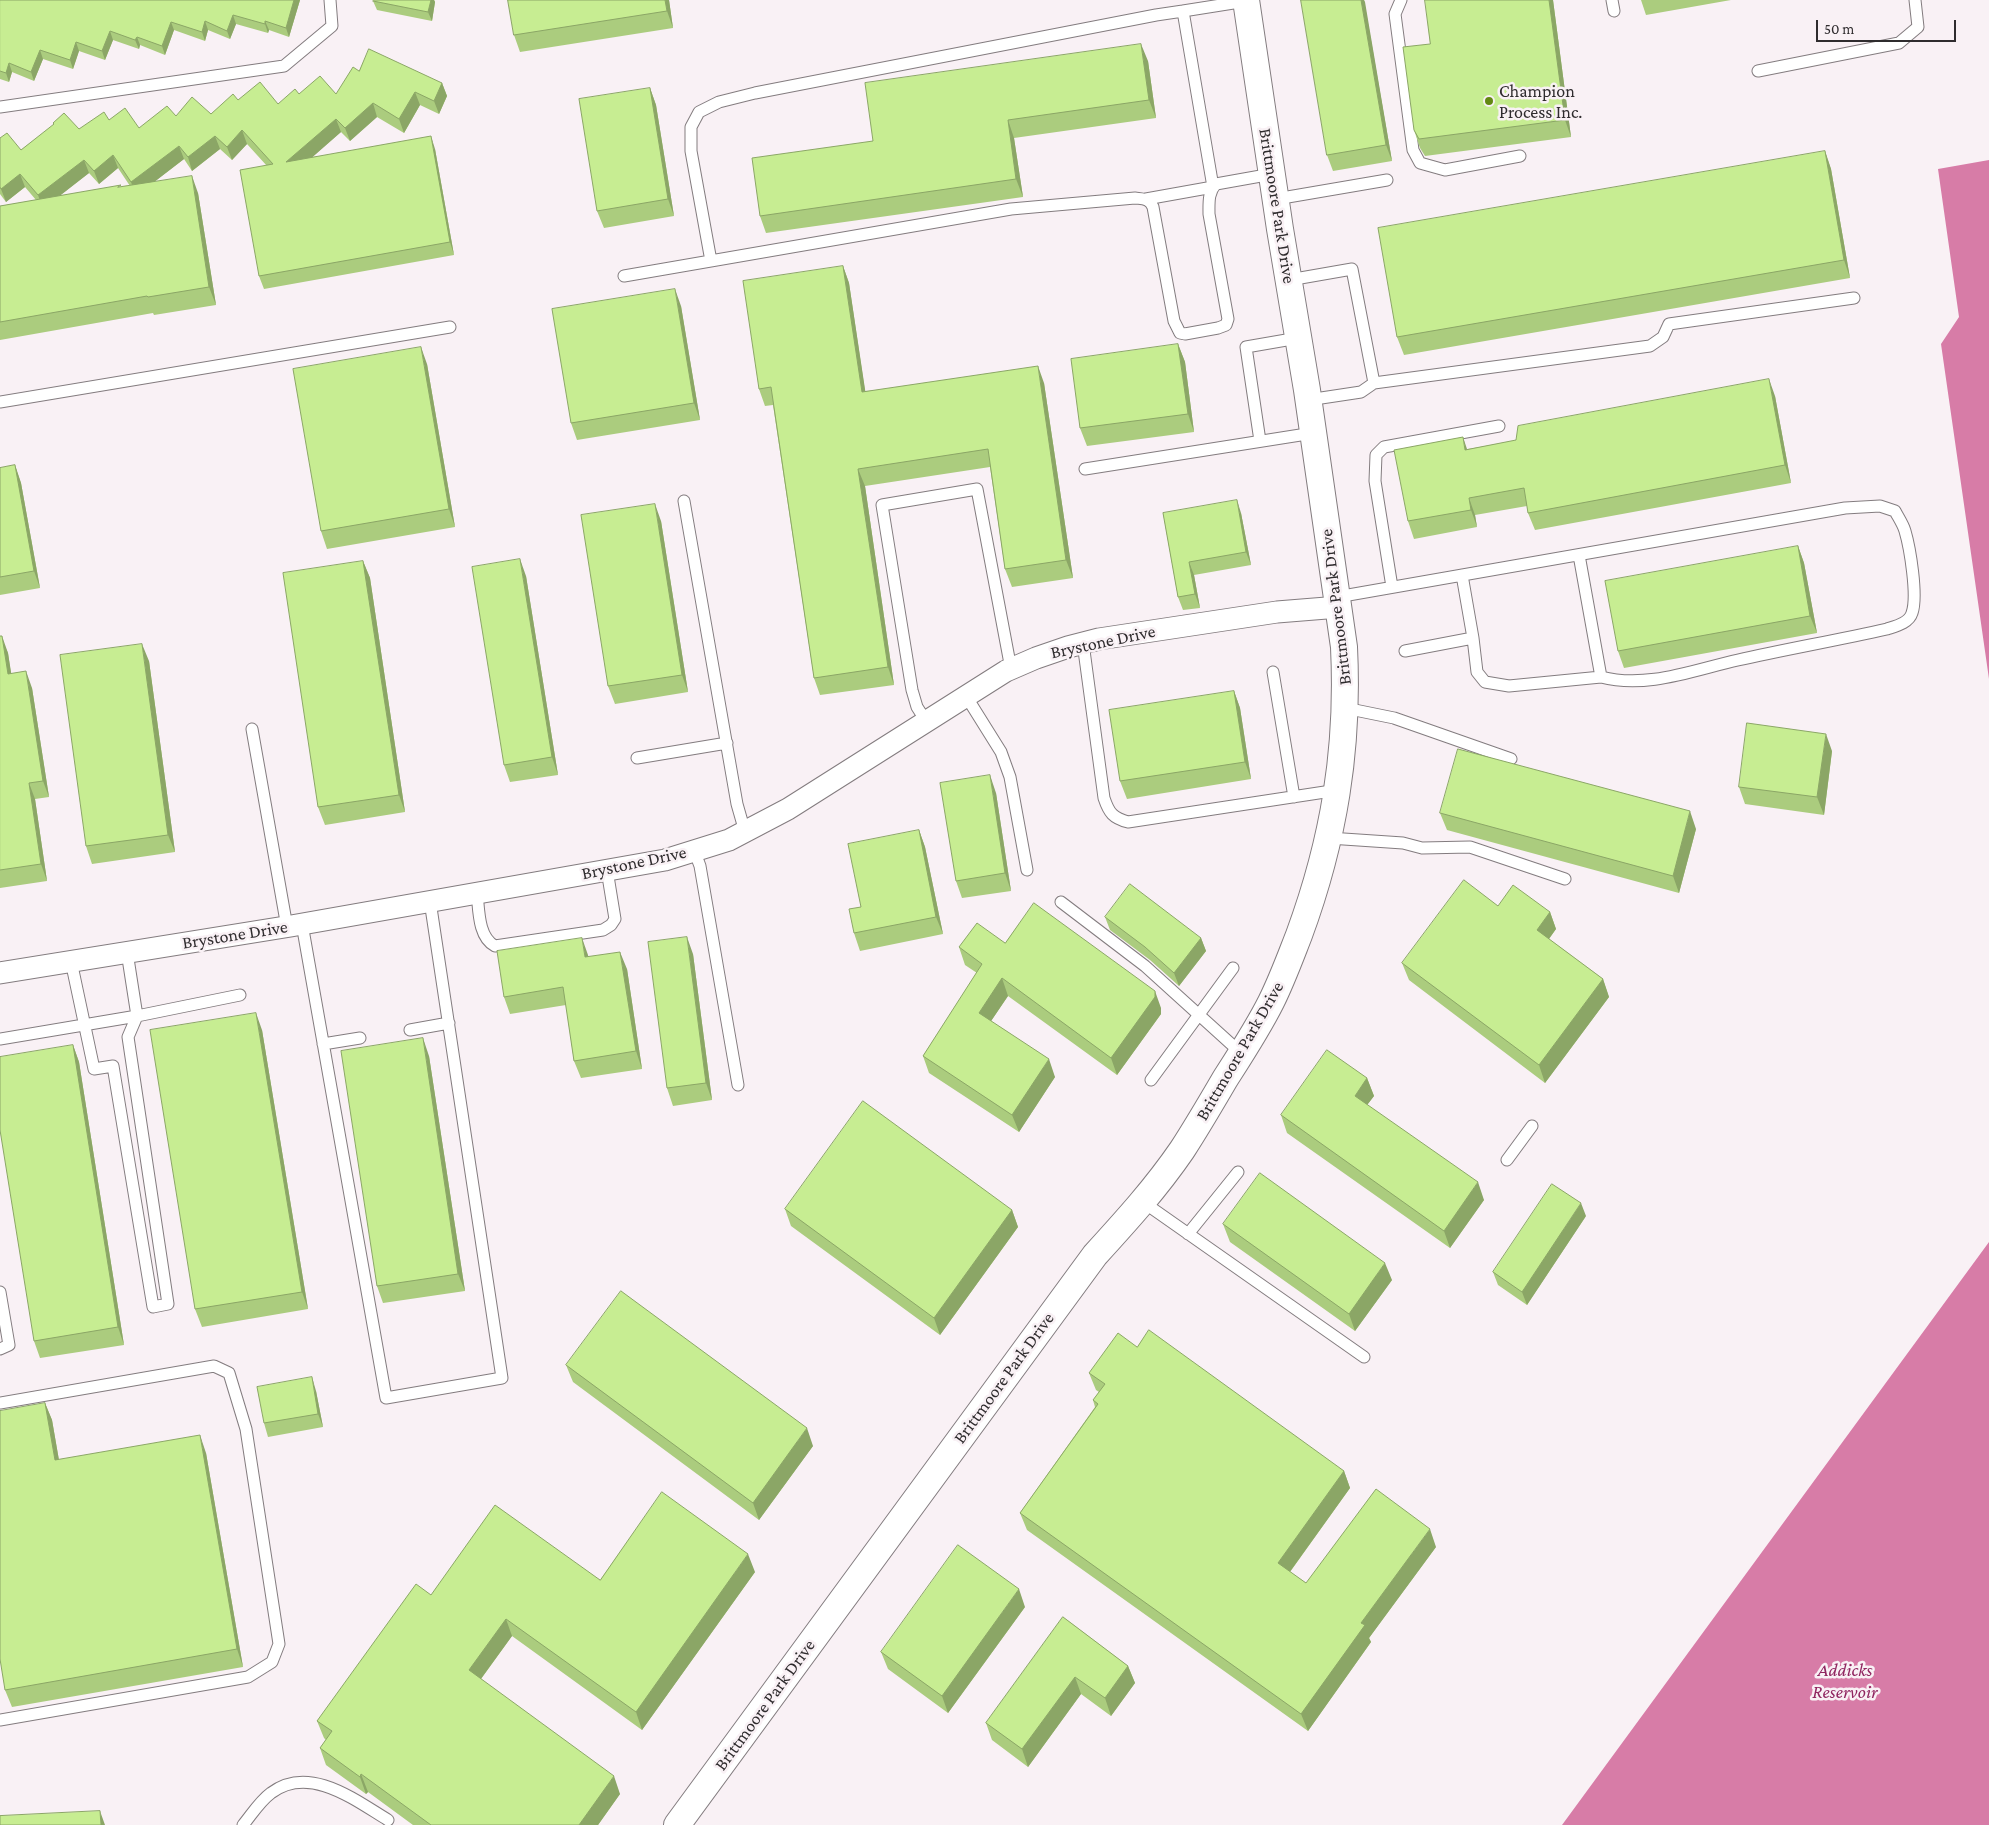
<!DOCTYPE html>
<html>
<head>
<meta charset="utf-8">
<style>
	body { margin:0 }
	#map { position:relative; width:1989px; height:1825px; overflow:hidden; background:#f9f1f5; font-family:"Crimson Pro",serif }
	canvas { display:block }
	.scale { position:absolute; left:1816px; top:20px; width:140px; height:22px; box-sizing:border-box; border:2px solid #2f2c2e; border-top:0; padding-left:6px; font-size:15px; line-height:18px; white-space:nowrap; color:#2f2c2e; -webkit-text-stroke:4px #f9f1f5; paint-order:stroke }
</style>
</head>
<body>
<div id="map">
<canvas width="1989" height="1825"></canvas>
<div class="scale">50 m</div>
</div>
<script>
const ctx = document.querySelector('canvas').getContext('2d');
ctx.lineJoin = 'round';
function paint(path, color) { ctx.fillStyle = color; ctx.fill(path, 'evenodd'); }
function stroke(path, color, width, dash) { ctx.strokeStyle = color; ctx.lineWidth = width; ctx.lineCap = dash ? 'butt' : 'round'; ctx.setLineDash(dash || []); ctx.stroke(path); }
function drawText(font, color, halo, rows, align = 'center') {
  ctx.font = font + ' "Crimson Pro",serif'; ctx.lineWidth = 5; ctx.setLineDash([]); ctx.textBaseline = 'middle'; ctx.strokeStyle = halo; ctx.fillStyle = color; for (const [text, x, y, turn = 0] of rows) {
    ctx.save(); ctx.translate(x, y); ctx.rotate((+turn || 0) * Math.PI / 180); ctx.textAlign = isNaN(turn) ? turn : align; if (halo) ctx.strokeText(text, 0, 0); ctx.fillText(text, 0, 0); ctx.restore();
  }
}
paint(new Path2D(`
	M1989,160V679L1941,344L1959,317L1938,169Z
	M1989,1242V1825H1562Z`), '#d77ca7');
const service = new Path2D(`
	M1401,0L1395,14L1413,150L1420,163L1445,170L1520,156
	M1612,0L1614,11
	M1758,71L1899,43L1918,27L1915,0
	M0,107L284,66L332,26L330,0
	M1146,199L1213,187L1183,11L1246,1
	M1276,199L1387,180
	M711,261L691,151V127L699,112L719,102L755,93L1156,15L1183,11
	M624,276L1011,209L1135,198C1143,199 1149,198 1153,207L1174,321L1180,333L1185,334L1218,328L1226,325L1228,319L1209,214C1209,203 1208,192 1216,184L1272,174
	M1289,280L1352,269L1374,383L1361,392L1308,400
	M1374,383L1650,346L1663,337L1669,324L1854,298
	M0,402L450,327
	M1260,441L1246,347L1298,338
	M1085,469L1313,433
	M684,501L737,804L745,832
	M1392,587L1375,481L1376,455L1384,447L1499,426
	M1337,597L1845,508L1880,506L1895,511C1898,517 1903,524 1905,531C1910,548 1918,596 1912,613C1909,623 1896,626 1887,629C1838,640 1788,649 1738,660C1693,670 1647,689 1601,677L1579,555
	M1473,638L1477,672L1485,682L1509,686L1601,677
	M1083,643L1104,798C1109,813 1113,818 1128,822L1338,790
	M1405,651L1473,638L1462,575
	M1273,672L1294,797
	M966,696L1001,752L1010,777L1027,870
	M1345,708L1394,718L1511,759
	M926,721L917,707L912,690L882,505L977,489L1011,669
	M252,729L287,927
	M637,758L727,743
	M1329,838L1403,843L1422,848L1470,847L1565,879
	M694,850L700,866L738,1085
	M477,893C479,910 478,937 495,946L603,930L611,925L615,919L607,870
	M1061,902L1145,966L1241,1053
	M302,924L386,1398L502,1378L430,901
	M71,961L94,1069L113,1066L153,1307L168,1304L128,1037L137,1016L127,952
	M410,1030L449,1023
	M0,1039L137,1016L240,995
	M323,1044L360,1038
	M1151,1080L1233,968
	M1507,1160L1532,1126
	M1143,1202L1364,1357
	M1188,1234L1238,1172
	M0,1292L9,1345L0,1349
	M0,1403L214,1366L229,1373L246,1429L279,1644L272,1662L248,1677L0,1720
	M243,1825C252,1814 260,1801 271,1793C309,1764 355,1800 388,1820`);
const minor = new Path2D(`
	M0,973L291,926L665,860L729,840L788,809L1006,671L1036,658L1068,647L1099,639L1277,612L1339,607`);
const tertiary = new Path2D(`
	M677,1825L1095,1255C1126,1221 1156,1188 1182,1150C1197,1127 1211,1103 1225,1079C1241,1054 1258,1028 1271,1002C1282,980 1290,958 1299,935C1334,840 1349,749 1344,647L1307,390L1280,229L1246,0`);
stroke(service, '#837c7f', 13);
stroke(minor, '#837c7f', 23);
stroke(tertiary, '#837c7f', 28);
stroke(service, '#fff', 11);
stroke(minor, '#fff', 21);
stroke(tertiary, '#fff', 26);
paint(new Path2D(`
	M0,0H300L289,37L269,30L268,33L236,24L230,39L208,30L205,41L174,30L165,55L140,45L139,49L113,40L105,60L79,51L73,69L43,59L34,81L12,72L9,82L0,79Z
	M374,0H434L435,2L432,21L377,10L373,1Z
	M508,0H669L673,28L520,52L514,35Z
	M1301,0H1364L1392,161L1333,171L1327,155Z
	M1553,0L1571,137L1425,156L1420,148L1414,130L1430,44Z
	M1641,0H1731L1646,15Z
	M1148,61L1156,118L1014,138L1023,197L766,233L760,216L873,141Z
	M359,71L442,83L447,96L439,114L420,105L404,133L377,117L350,141L341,132L312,157L435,149L454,255L264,289L259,276L267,166L247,144L232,160L220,149L192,171L184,159L154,182L198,193L216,305L154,315L153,313L0,340V206L36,200L25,187L6,202L0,194V138L21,150L54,125L53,123L79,129L109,120L139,128L176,116L211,114L238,100L278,104L299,94H336ZM118,168L130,186L59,196L89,173L99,184Z
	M650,88L656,105L674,216L604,228L597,211Z
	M1825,151L1831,169L1850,278L1404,355L1397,337Z
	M843,266L849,283L865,391L1044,383L1073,578L1012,587L1005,569L990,467L865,486L894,685L820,695L814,678L773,405L765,406L759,389Z
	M681,306L700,420L577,440L571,423Z
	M1178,344L1185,362L1194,432L1087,446L1080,428Z
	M427,364L455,527L327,549L321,531Z
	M1775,396L1791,483L1535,530L1528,513L1527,506L1475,515L1477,527L1414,539L1408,521L1468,449Z
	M15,465L21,483L40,588L0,595V468Z
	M1163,513H1241L1251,565L1194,575L1200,608L1183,610L1178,597Z
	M661,521L688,692L615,704L608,686Z
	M1798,546L1804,563L1817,633L1624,668L1618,651Z
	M363,561L370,578L405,812L325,825L318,807Z
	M526,576L558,775L510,782L504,765Z
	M0,636L8,653L11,674L32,688L49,797L35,799L47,881L0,888Z
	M149,661L175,852L92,864L86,846Z
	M1234,691L1240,708L1251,779L1127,799L1120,781Z
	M1832,751L1824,815L1745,804L1739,787Z
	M996,793L1011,891L962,898L956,881Z
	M1440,813L1696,829L1679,893L1447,830Z
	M919,830L925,847L943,934L860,951L854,933L861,907Z
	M1498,906L1550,912L1556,929L1549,939L1603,979L1609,997L1545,1083L1409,980L1402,963Z
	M1105,917L1201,938L1206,951L1179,986L1150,960L1110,930Z
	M1005,943L1161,1008V1014L1117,1075L1008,996L991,1021L1055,1077L1019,1132L929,1073L923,1056L977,973L965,965L959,947Z
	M693,954L712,1100L673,1106L667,1088Z
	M588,957L627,969L642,1069L581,1078L574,1061L566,1005L510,1014L504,997Z
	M262,1030L308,1309L202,1327L195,1309Z
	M73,1045L79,1062L124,1345L40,1358L34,1341Z
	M429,1056L465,1291L383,1303L377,1286Z
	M1367,1078L1374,1096L1367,1105L1484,1200L1450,1248L1287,1133L1281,1115Z
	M785,1209L1012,1210L1018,1227L940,1335L791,1226Z
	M1586,1216L1527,1305L1498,1285L1493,1272Z
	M1223,1224L1392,1280L1355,1331L1230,1242Z
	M1137,1347L1344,1471L1350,1488L1290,1572L1306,1583L1436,1547L1369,1638L1371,1642L1308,1731L1027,1530L1020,1513L1095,1407L1093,1400L1099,1392L1096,1390L1089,1373Z
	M566,1365L813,1446L759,1520L573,1382Z
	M316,1391L323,1427L268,1437L264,1423Z
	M45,1403L52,1420L59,1460L206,1453L243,1667L12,1707L5,1690Z
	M755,1572L642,1730L512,1636L481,1679L620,1794L598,1825H413L368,1792L366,1794L326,1765L320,1748L326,1740L324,1738L317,1721L431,1595L600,1580Z
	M1025,1607L948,1713L888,1669L881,1652Z
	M1063,1617L1128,1666L1135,1683L1111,1716L1081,1694L1028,1767L992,1740L986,1723Z`), '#abcc7e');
paint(new Path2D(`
	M294,0H300L289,37L286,28Z
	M431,0H434L435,2L432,21L428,12Z
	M665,0H669L673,28L667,11Z
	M1361,0H1364L1365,2L1392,161L1386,145Z
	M1549,0H1553L1571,137L1565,120Z
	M233,15L236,24L230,39L227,31Z
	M205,21L208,30L205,41L202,32Z
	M265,21L269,30L268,33L265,24Z
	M171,22L174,30L165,55L162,46Z
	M110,31L113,40L105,60L102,51Z
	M137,37L140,45L139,49L135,40Z
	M76,42L79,51L73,69L70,60Z
	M1141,44L1148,61L1156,118L1149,100Z
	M40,50L43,59L34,81L31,72Z
	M9,63L12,72L9,82L6,73Z
	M442,83L447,96L439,114L434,101Z
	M650,88L656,105L674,216L668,199Z
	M415,92L420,105L404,133L399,119Z
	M373,103L377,117L350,141L345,128Z
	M336,119L341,132L291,176L286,162Z
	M1008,120L1014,138L1023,197L1016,179Z
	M242,130L247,144L232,160L227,147Z
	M215,136L220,149L192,171L188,157Z
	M431,136L435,149L454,255L450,242Z
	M179,146L184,159L136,196L131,182Z
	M1825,151L1831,169L1850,278L1844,260Z
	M113,155L118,168L99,184L94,171Z
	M84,160L89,173L43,209L38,195Z
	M20,174L25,187L6,202L1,189Z
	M192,176L198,193L216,305L209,287Z
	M843,266L849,283L868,409L862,392Z
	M675,289L681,306L700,420L694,403Z
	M1178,344L1185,362L1194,432L1188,414Z
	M421,347L427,364L455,527L449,509Z
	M1038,366L1044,383L1073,578L1066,560Z
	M1769,379L1775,396L1791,483L1785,465Z
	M1463,437L1469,455L1465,450Z
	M15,465L21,483L40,588L34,571Z
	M858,469L865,486L894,685L888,667Z
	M1469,498L1475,515L1477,527L1471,510Z
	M1237,500L1241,513L1251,565L1246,552Z
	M655,504L661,521L688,692L682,675Z
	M1798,546L1804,563L1817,633L1810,616Z
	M520,559L526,576L558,775L552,757Z
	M363,561L370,578L405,812L399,795Z
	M1189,562L1194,575L1200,608L1195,594Z
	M2,636L8,653L14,691L8,674Z
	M142,644L149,661L175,852L168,835Z
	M26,671L32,688L49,797L43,781Z
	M1234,691L1240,708L1251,779L1245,762Z
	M1826,734L1832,751L1824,815L1817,797Z
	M990,775L996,793L1011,891L1005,873Z
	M29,783L35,799L47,881L41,864Z
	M1690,811L1696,829L1679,893L1673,876Z
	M919,830L925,847L943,934L936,917Z
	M1550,912L1556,929L1543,947L1537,930Z
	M687,937L693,954L712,1100L706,1083Z
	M582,938L588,955L591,974L585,957Z
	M1201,938L1206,951L1179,986L1174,973Z
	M620,952L627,969L642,1069L636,1051Z
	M1002,978L1008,996L985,1030L979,1013Z
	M1603,979L1609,997L1545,1083L1539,1065Z
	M1155,991L1161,1008V1014L1117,1075L1111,1058Z
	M256,1013L262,1030L308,1309L302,1292Z
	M423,1038L429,1056L465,1291L458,1274Z
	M73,1045L79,1062L124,1345L118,1327Z
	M1049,1059L1055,1077L1019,1132L1012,1115Z
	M1367,1078L1374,1096L1361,1113L1355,1096Z
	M1478,1182L1484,1200L1450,1248L1444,1231Z
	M1581,1203L1586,1216L1527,1305L1522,1292Z
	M1012,1210L1018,1227L940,1335L934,1318Z
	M1385,1263L1392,1280L1355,1331L1349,1314Z
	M312,1377L316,1391L323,1427L318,1414Z
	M45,1403L52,1420L62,1478L55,1460Z
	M807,1428L813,1446L759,1520L753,1503Z
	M200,1435L206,1453L243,1667L237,1649Z
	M1344,1471L1350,1488L1284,1580L1278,1563Z
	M1430,1529L1436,1547L1369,1638L1371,1642L1308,1731L1301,1714L1361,1623Z
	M748,1554L755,1572L642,1730L636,1712Z
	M1019,1589L1025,1607L948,1713L942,1696Z
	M506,1619L512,1636L475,1687L469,1670Z
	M1128,1666L1135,1683L1111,1716L1105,1698Z
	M1075,1677L1081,1694L1028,1767L1022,1749Z
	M361,1774L368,1792L366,1794L360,1777Z
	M614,1776L620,1794L598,1825H579Z
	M100,1811L105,1825H101Z`), '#8ba666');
const building = new Path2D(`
	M0,0H294L286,28L265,21V24L233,15L227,31L205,21L202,32L171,22L162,46L137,37L135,40L110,31L102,51L76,42L70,60L40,50L31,72L9,63L6,73L0,71Z
	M374,0H431L428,12L373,1Z
	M508,0H665L667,11L514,35Z
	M1301,0H1361L1386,145L1327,155Z
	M1425,0H1549L1565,120L1419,139L1414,130L1403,47L1430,44Z
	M1141,44L1149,100L1008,120L1016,179L760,216L752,158L873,141L865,83Z
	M369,49L442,83L434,101L415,92L399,119L373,103L345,128L336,119L286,162L431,136L450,242L259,276L240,170L273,164L242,130L227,147L215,136L188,157L179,146L131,182L113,155L94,171L84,160L38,195L20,174L1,189L0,187V138L7,133L21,150L54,124L53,123L64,113L79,129L104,112L109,120L125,108L139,128L167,106L176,116L192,97L211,114L233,94L238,100L260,82L278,104L295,89L299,94L320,76L336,94L353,67L359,71Z
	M650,88L668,199L597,211L579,99Z
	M1825,151L1844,260L1397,337L1378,228Z
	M192,176L209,287L148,297L147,296L0,322V206L121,185L118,187Z
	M843,266L862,392L1038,366L1066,560L1005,569L988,449L858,469L888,667L814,678L771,387L759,389L743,281Z
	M675,289L694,403L571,423L552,309Z
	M1178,344L1188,414L1080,428L1071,359Z
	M421,347L449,509L321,531L293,369Z
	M1769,379L1785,465L1528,513L1524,488L1469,498L1471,510L1408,521L1394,450L1463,437L1465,450L1516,440L1518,426Z
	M15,465L34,571L0,577V468Z
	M1237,500L1246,552L1189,562L1195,594L1178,597L1163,513Z
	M655,504L682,675L608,686L581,515Z
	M1798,546L1810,616L1618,651L1605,581Z
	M520,559L552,757L504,765L472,567Z
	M363,561L399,795L318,807L283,573Z
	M0,636H2L8,674L26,671L43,781L29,783L41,864L0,870Z
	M142,644L168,835L86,846L60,655Z
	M1234,691L1245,762L1120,781L1109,710Z
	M1747,723L1826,734L1817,797L1739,787Z
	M1458,749L1690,811L1673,876L1440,813Z
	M990,775L1005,873L956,881L940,783Z
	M919,830L936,917L854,933L849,909L861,907L848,844Z
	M1464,880L1498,906L1513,885L1550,912L1537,930L1603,979L1539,1065L1402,963Z
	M1130,884L1201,938L1174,973L1145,947L1105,917Z
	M1034,903L1155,991V997L1111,1058L1002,978L979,1013L1049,1059L1012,1115L923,1056L982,964L959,947L977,923L1005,943Z
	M687,937L706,1083L667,1088L648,942Z
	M582,938L585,957L620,952L636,1051L574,1061L563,987L504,997L497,951Z
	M256,1013L302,1292L195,1309L150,1030Z
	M423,1038L458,1274L377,1286L341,1051Z
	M73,1045L118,1327L34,1341L0,1130V1057Z
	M1327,1050L1367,1078L1355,1096L1478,1182L1444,1231L1281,1115Z
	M863,1101L1012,1210L934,1318L785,1209Z
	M1260,1173L1385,1263L1349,1314L1223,1224Z
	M1552,1184L1581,1203L1522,1292L1493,1272Z
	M621,1291L807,1428L753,1503L566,1365Z
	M1149,1330L1344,1471L1278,1563L1306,1583L1376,1489L1430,1529L1361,1623L1365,1625L1301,1714L1020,1513L1098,1404L1093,1400L1105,1384L1089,1373L1118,1333L1137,1347Z
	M312,1377L318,1414L264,1423L257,1387Z
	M45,1403L55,1460L200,1435L237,1649L5,1690L0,1659V1411Z
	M662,1492L748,1554L636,1712L506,1619L469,1670L614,1776L579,1825H431L361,1774L360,1777L320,1748L332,1731L317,1721L416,1584L431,1595L495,1505L600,1580Z
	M958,1545L1019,1589L942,1696L881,1652Z
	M1063,1617L1128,1666L1105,1698L1075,1677L1022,1749L986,1723Z
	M100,1811L101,1825H0V1816Z`);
paint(building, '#c7ed92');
stroke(building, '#8ba666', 1);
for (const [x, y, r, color] of [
	[1489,101,5,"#638912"]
]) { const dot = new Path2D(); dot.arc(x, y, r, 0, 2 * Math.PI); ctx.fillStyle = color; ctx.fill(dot); stroke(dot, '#f9f1f5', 2); }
drawText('18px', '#2f2c2e', '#f9f1f5', [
	["Champion",1499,91],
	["Process Inc.",1499,112]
], 'left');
drawText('18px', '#2f2c2e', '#f9f1f5', [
	["Brittmoore Park Drive",1277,206,81],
	["Brittmoore Park Drive",1336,607,-97],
	["Brystone Drive",1103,642,-12],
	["Brystone Drive",634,863,-12],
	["Brystone Drive",235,935,-9],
	["Brittmoore Park Drive",1240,1051,-60],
	["Brittmoore Park Drive",1004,1378,-54],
	["Brittmoore Park Drive",765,1705,-54]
]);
drawText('italic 19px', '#902560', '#f9f1f5', [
	["Addicks",1845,1670],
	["Reservoir",1845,1692]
]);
</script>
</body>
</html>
